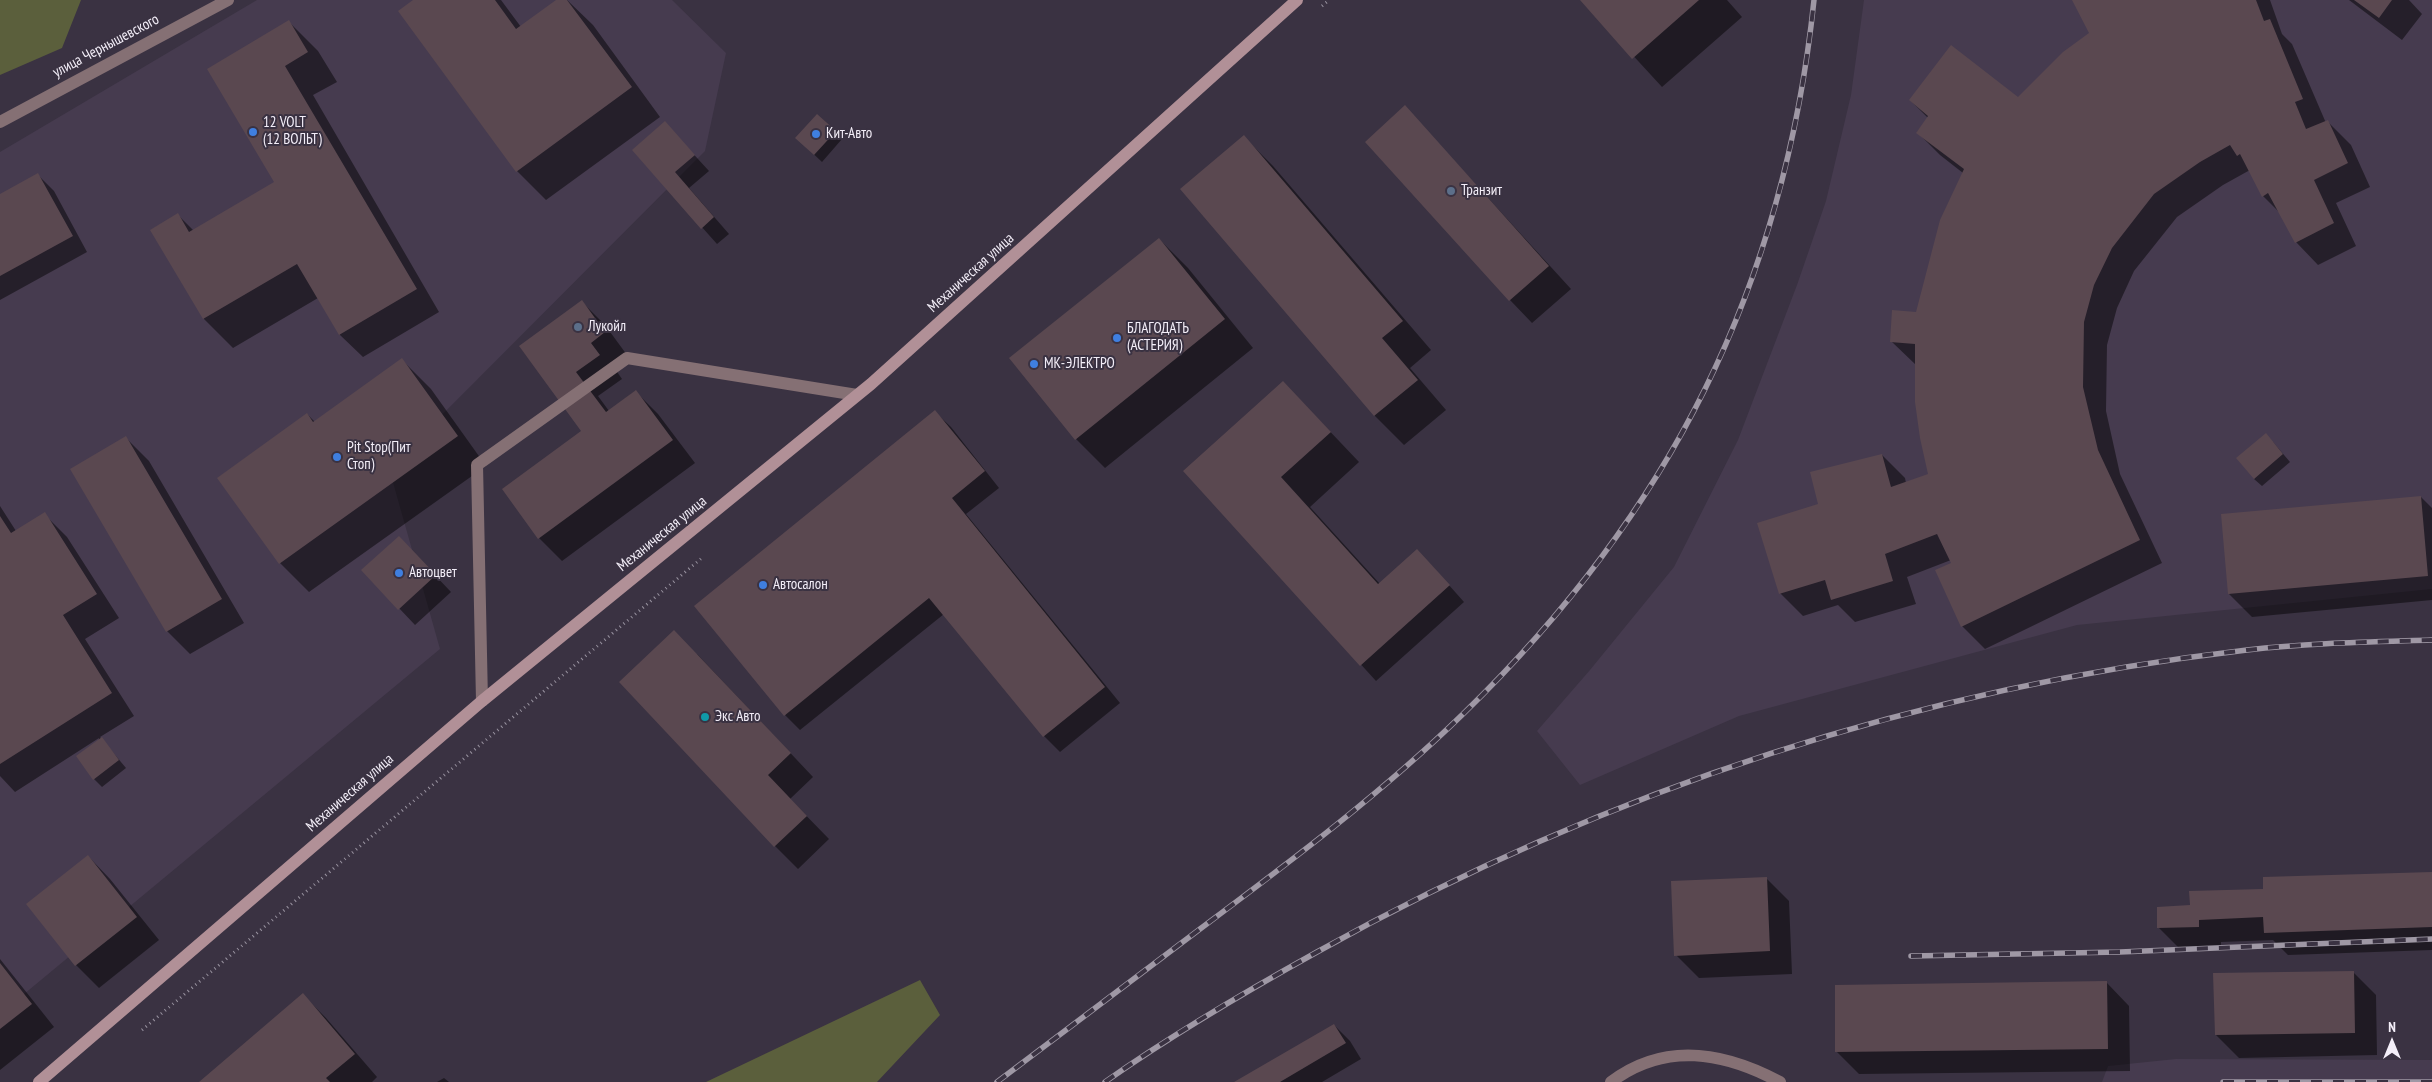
<!DOCTYPE html>
<html>
<head>
<meta charset="utf-8">
<style>
	body { margin:0 }
	#map { position:relative; width:2432px; height:1082px; overflow:hidden; background:#3a3242; font-family:"PT Sans Narrow",sans-serif }
	canvas { display:block }
	.north { position:absolute; left:2367px; top:1017px; width:50px; height:50px; -webkit-text-stroke:4px #3a3242; paint-order:stroke; rotate:0deg; font-size:14px; font-weight:700; line-height:20px; text-align:center; color:#f3eef8 }
	.north::after { content:''; display:block; margin:auto; width:18px; height:22px; background:#f3eef8; clip-path:polygon(50% 0,100% 100%,50% 72%,0 100%) }
</style>
</head>
<body>
<div id="map">
<canvas width="2432" height="1082"></canvas>
<div class="north">N</div>
</div>
<script>
const ctx = document.querySelector('canvas').getContext('2d');
ctx.lineJoin = 'round';
function paint(path, color) { ctx.fillStyle = color; ctx.fill(path, 'evenodd'); }
function stroke(path, color, width, dash) { ctx.strokeStyle = color; ctx.lineWidth = width; ctx.lineCap = dash ? 'butt' : 'round'; ctx.setLineDash(dash || []); ctx.stroke(path); }
function drawText(font, color, halo, rows, align = 'center') {
  ctx.font = font + ' "PT Sans Narrow",sans-serif'; ctx.lineWidth = 4; ctx.setLineDash([]); ctx.textBaseline = 'middle'; ctx.strokeStyle = halo; ctx.fillStyle = color; for (const [text, x, y, turn = 0] of rows) {
    ctx.save(); ctx.translate(x, y); ctx.rotate((+turn || 0) * Math.PI / 180); ctx.textAlign = isNaN(turn) ? turn : align; if (halo) ctx.strokeText(text, 0, 0); ctx.fillText(text, 0, 0); ctx.restore();
  }
}
paint(new Path2D(`
	M257,0H672L726,53L705,151L389,468L440,649L0,1014V152Z
	M1864,0H2432V589L2077,625L1739,716L1580,785L1537,731L1590,670L1674,567L1738,440L1797,285L1826,201L1851,95Z
	M2176,1059L2432,1060V1082H2102L2108,1066Z`), '#463b4f');
paint(new Path2D(`
	M0,0H81L62,48L0,75Z
	M920,980L940,1015L877,1082H706Z`), '#5b5f3c');
paint(new Path2D(`
	M416,0H501L521,27L558,0H567L593,25L660,117L546,200L517,171L400,12Z
	M1582,0H1727L1742,17L1662,87Z
	M2073,0H2270L2282,34L2292,44L2326,123L2328,122L2351,145L2370,187L2336,203L2356,246L2318,265L2296,242L2280,213L2263,196L2250,170L2223,185L2177,217L2134,271L2117,308L2107,345L2106,411L2120,474L2162,563L1985,649L1962,626L1951,560L1907,577L1916,604L1855,622L1838,605L1803,616L1780,593L1819,504L1882,455L1905,478L1906,483L1929,475L1916,365L1892,342L1917,313L1963,173L1940,155L1917,132L1928,118L1910,100L2018,98L2091,33Z
	M2349,0H2409L2422,14L2402,40Z
	M289,22L318,51L337,82L313,95L439,312L363,357L340,335L318,298L233,348L204,319L151,230L178,215L194,231L276,182L209,69Z
	M1405,107L1571,289L1532,323L1510,300Z
	M665,123L709,171L689,188L729,234L717,244L634,151Z
	M835,132L842,139L822,162L805,146Z
	M1244,137L1273,166L1431,350L1410,368L1446,410L1404,445L1375,416L1182,190Z
	M38,175L54,191L87,252L0,300V196Z
	M1159,239L1188,268L1253,348L1105,468L1076,439Z
	M582,302L605,325L627,355L613,366L622,379L598,396L609,411L635,391L658,414L695,463L562,561L539,538L503,489L583,431L520,347Z
	M402,360L431,389L486,466L309,592L280,563L218,478L307,414L315,422Z
	M1283,382L1359,462L1310,507L1380,584L1432,566L1464,602L1376,681L1185,471Z
	M935,412L951,427L999,488L966,514L1120,703L1060,752L1044,736L944,614L800,730L785,715Z
	M126,438L149,461L244,623L190,654L167,631Z
	M2273,442L2290,462L2262,486L2254,479Z
	M2421,497L2432,508V600L2252,617L2229,594Z
	M0,506L16,531L44,514L67,537L119,618L85,639L134,716L100,737L126,768L102,787L94,779L99,738L15,792L0,776Z
	M414,553L451,592L415,625L363,570Z
	M697,654L813,777L790,799L829,839L798,869L775,846Z
	M88,856L110,879L159,940L99,988L76,965L28,904Z
	M2432,873V950L2288,955L2273,940L2221,942V950L2182,951L2159,928L2191,907L2264,891Z
	M1766,878L1789,901L1792,974L1699,978L1676,955Z
	M0,959L54,1027L0,1070Z
	M2353,972L2376,995L2377,1055L2239,1058L2216,1035Z
	M2107,983L2129,1006L2130,1071L1859,1074L1836,1051Z
	M303,995L326,1018L377,1077L372,1082H201Z
	M1334,1025L1350,1041L1361,1059L1322,1082H1237Z
	M444,1078L449,1082H437Z`), '#0007');
paint(new Path2D(`
	M413,0H495L516,29L556,0H567L632,87L516,172L398,11Z
	M1580,0H1699L1632,59Z
	M2072,0H2256L2264,21L2270,19L2303,99L2295,102L2306,129L2328,120L2348,163L2314,180L2334,223L2295,243L2268,193L2262,197L2240,154L2237,156L2230,145L2200,162L2154,194L2112,248L2094,285L2084,322L2083,387L2098,450L2140,540L1961,627L1935,570L1951,563L1937,534L1885,554L1893,581L1831,600L1825,580L1779,594L1757,523L1818,504L1810,472L1882,454L1891,487L1928,474L1920,438L1915,402V344L1890,342L1892,310L1916,312L1940,220L1964,169L1916,133L1928,116L1909,100L1951,45L2018,97L2063,52L2089,33Z
	M2354,0H2392L2379,18Z
	M289,20L308,52L285,66L417,289L339,335L297,264L203,319L150,230L178,213L189,232L274,182L207,69Z
	M1405,105L1549,266L1509,301L1365,142Z
	M817,114L836,131L814,155L795,138Z
	M665,121L695,155L675,172L714,217L701,229L632,150Z
	M1244,135L1403,321L1382,338L1418,380L1374,416L1180,189Z
	M38,173L73,236L0,276V194Z
	M1159,238L1225,319L1075,440L1009,358Z
	M582,300L605,332L591,343L600,355L576,372L606,412L636,390L673,440L538,539L502,489L581,431L519,346Z
	M402,358L458,436L279,564L217,478L307,413L313,422Z
	M1283,381L1331,432L1281,477L1378,584L1417,549L1450,585L1360,666L1183,471Z
	M935,410L985,471L952,498L1105,687L1043,737L929,598L784,716L694,606Z
	M2266,433L2283,454L2254,479L2236,458Z
	M126,436L222,599L166,632L70,469Z
	M2421,496L2428,576L2228,594L2221,514Z
	M45,512L97,594L63,615L112,693L0,764V516L11,533Z
	M399,536L436,575L398,610L361,570Z
	M674,630L791,753L768,775L807,816L774,847L619,682Z
	M102,737L119,760L93,780L76,756Z
	M88,855L137,917L75,966L26,904Z
	M2432,872V927L2264,933L2263,917L2199,920V927L2157,928V907L2190,905L2189,891L2263,889V877Z
	M1767,877L1770,951L1674,956L1671,881Z
	M0,963L32,1004L0,1029Z
	M2354,971L2355,1033L2215,1035L2213,973Z
	M2107,981L2108,1049L1835,1052V985Z
	M303,993L355,1054L326,1078L330,1082H199Z
	M1334,1024L1346,1043L1280,1082H1234Z`), '#5a4850');
stroke(new Path2D(`
	M1322,6L1329,0
	M142,1030L703,557`), '#9993a0', 3, [1, 4]);
stroke(new Path2D(`
	M0,122L228,0
	M482,701L477,465L627,358L857,395`), '#857074', 12);
stroke(new Path2D(`
	M1611,1082C1665,1041 1724,1052 1780,1082`), '#857074', 12);
stroke(new Path2D(`
	M39,1082L482,701L871,384L1297,0`), '#b19097', 12);
const rail = new Path2D(`
	M1911,956L2120,952L2432,939
	M997,1082C1065,1031 1132,980 1200,929C1291,861 1382,793 1463,714C1670,513 1784,287 1814,0
	M1105,1082C1173,1034 1245,992 1317,952C1606,791 1918,688 2247,650C2308,643 2370,642 2432,640
	M2223,1082H2432`);
stroke(rail, '#9f98a5', 5.5);
stroke(rail, '#3a3242', 4, [11]);
for (const [x, y, r, color] of [
	[253,132,5,"#3f7fe0"],
	[816,134,5,"#3f7fe0"],
	[1451,191,5,"#5c6f8a"],
	[578,327,5,"#5c6f8a"],
	[1117,338,5,"#3f7fe0"],
	[1034,364,5,"#3f7fe0"],
	[337,457,5,"#3f7fe0"],
	[399,573,5,"#3f7fe0"],
	[763,585,5,"#3f7fe0"],
	[705,717,5,"#0f9aa8"]
]) { const dot = new Path2D(); dot.arc(x, y, r, 0, 2 * Math.PI); ctx.fillStyle = color; ctx.fill(dot); stroke(dot, '#3a3242', 2); }
drawText('15px', '#f3eef8', '#3a3242', [
	["улица Чернышевского",106,46,-28],
	["Механическая улица",971,273,-42],
	["Механическая улица",662,534,-39],
	["Механическая улица",350,793,-41]
]);
drawText('15px', '#f3eef8', '#3a3242', [
	["12 VOLT",263,123],
	["(12 ВОЛЬТ)",263,140],
	["Кит-Авто",826,134],
	["Транзит",1461,191],
	["Лукойл",588,327],
	["БЛАГОДАТЬ",1127,329],
	["(АСТЕРИЯ)",1127,346],
	["МК-ЭЛЕКТРО",1044,364],
	["Pit Stop(Пит",347,448],
	["Стоп)",347,465],
	["Автоцвет",409,573],
	["Автосалон",773,585],
	["Экс Авто",715,717]
], 'left');
</script>
</body>
</html>
